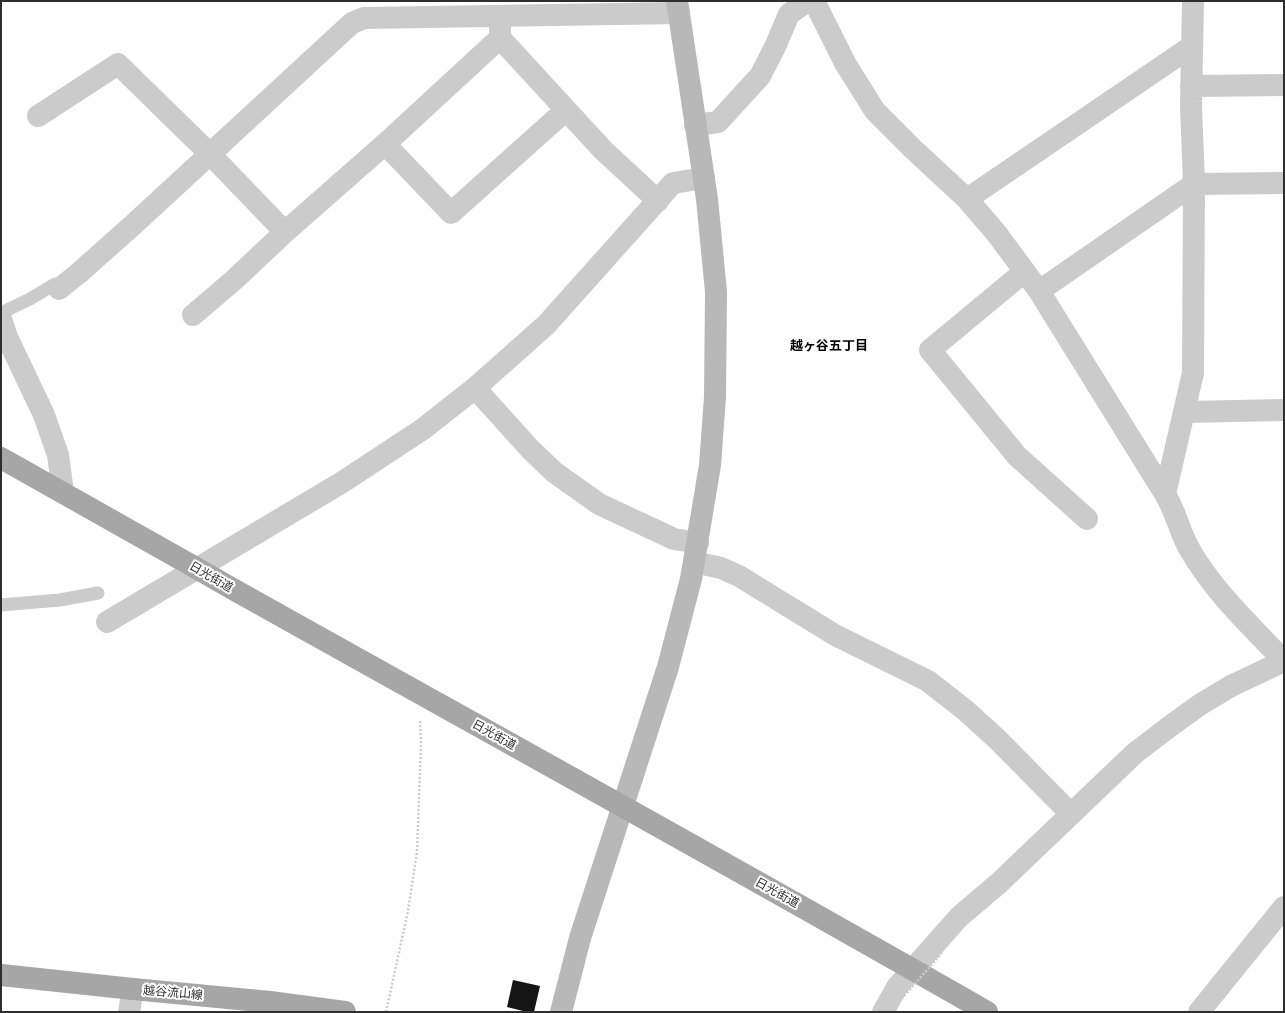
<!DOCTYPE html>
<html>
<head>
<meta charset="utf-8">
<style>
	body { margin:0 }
	#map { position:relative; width:1285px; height:1013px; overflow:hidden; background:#fff; font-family:Raleway,sans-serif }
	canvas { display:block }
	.frame { position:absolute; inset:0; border:2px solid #2e2e2e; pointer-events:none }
</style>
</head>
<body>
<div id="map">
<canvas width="1285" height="1013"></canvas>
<div class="frame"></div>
</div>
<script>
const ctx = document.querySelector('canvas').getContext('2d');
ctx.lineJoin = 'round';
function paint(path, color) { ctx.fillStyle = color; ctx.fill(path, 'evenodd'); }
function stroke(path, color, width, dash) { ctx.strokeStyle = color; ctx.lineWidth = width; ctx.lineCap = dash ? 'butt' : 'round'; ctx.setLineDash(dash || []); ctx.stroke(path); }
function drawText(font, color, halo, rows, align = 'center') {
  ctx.font = font + ' Raleway,"Noto Sans JP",sans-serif'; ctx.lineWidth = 4; ctx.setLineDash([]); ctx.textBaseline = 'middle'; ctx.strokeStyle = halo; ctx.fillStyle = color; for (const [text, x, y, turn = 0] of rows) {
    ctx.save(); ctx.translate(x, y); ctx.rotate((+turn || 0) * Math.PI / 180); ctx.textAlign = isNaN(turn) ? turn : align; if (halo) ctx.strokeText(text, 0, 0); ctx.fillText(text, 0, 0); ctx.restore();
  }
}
paint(new Path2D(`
	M513,980L540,986L534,1012H527L507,1007Z`), '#151515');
stroke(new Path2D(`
	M386,1012L408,911L417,852L421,745L420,720`), '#cbcbcb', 2.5, [2, 2]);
stroke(new Path2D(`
	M1,313L30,299L55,284L59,289
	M1,605L60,600L98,593`), '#cbcbcb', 13);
stroke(new Path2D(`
	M814,1L845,63L875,111L913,149L967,199L997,234L1039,291L1165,494C1176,512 1180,533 1190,550C1214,592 1251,626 1284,661L1231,686L1201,704L1173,724L1135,753L999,883L959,917L897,987L883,1012
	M500,38L603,150L658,201
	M1191,86L1284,85
	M38,116L118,64L210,154L285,232
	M695,125L718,122L760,76L775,47L789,14L808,1
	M385,144L451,213L566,110
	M967,199L1192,46
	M1024,272L930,350L1017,456L1087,519
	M59,289L79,273L134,224L352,23L364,18L679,13
	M1039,291L1194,184L1284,183
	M193,315L234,280L285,232L385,144L500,38V16
	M1,319L7,337L44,415L58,455L63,492
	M475,388L530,449L554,472L599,504L674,539L698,543
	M1184,412L1284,410
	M1165,494L1193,373L1194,184L1191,106L1193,1
	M694,562L721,568L739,576L835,635L928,681L965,710L997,739L1071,814
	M107,622L341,483L423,429L475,388L546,325L673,183L704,178
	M129,1012L133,989
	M1199,1012L1284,907`), '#cbcbcb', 22);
stroke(new Path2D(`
	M561,1012L580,938L668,667L691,579L710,465L715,397L716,292L707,199L677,1`), '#b8b8b8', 22);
stroke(new Path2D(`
	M1,458L198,569L231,588C483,729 736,868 987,1012
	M1,975L133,989L270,1002L345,1012`), '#a6a6a6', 22);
stroke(new Path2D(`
	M899,1002L942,953`), '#cbcbcb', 2.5, [2, 2]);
drawText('12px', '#2e2e2e', '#fff', [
	["日光街道",211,577,30],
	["日光街道",494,735,29],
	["日光街道",777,893,29],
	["越谷流山線",173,993,5]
]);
drawText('bold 13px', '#000', '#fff', [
	["越ヶ谷五丁目",829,346]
]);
</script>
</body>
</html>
